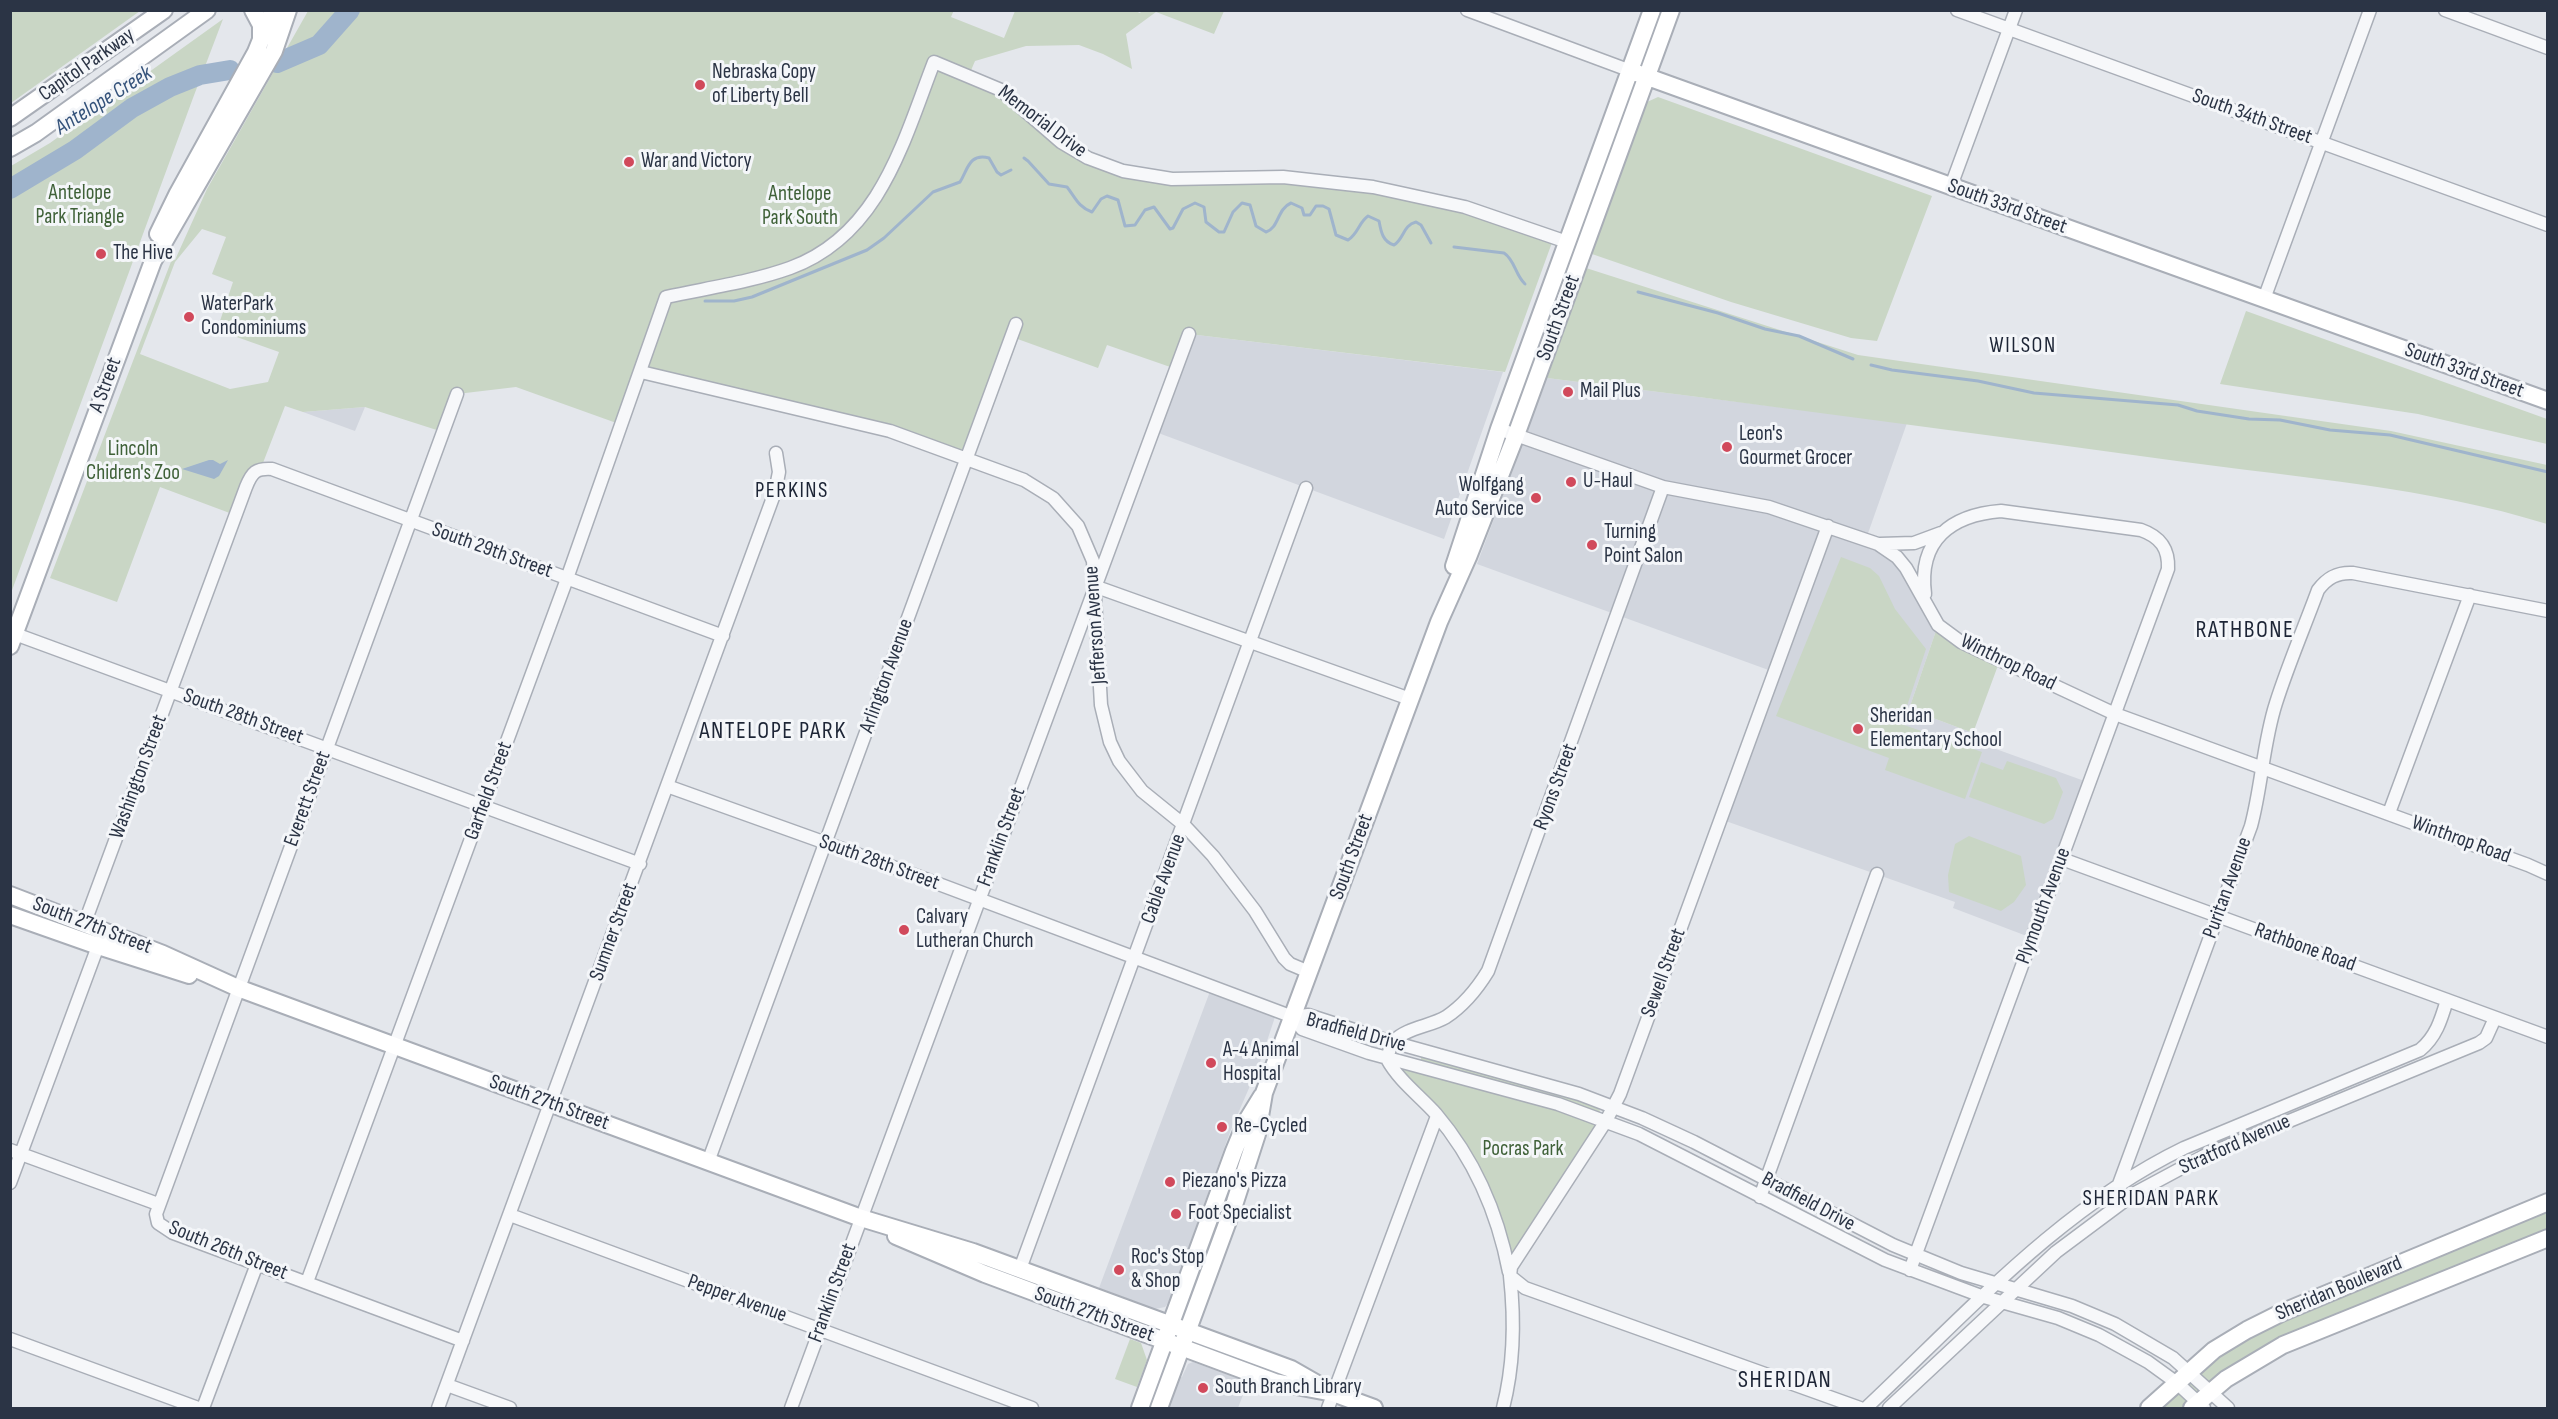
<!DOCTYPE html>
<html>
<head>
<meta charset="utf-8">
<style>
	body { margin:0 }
	#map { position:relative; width:2558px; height:1419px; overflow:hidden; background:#e4e7ec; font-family:"Sofia Sans Condensed",sans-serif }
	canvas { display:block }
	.frame { position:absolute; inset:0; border:12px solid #2b3445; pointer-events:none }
</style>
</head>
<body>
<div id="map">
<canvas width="2558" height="1419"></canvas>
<div class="frame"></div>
</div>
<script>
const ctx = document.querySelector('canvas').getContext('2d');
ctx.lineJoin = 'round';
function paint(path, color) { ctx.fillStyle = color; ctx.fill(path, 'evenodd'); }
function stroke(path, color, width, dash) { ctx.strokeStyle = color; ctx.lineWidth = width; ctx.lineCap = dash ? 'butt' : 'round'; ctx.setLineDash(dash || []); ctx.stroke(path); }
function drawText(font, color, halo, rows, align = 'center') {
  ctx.font = font + ' "Sofia Sans Condensed",sans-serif'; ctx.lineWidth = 6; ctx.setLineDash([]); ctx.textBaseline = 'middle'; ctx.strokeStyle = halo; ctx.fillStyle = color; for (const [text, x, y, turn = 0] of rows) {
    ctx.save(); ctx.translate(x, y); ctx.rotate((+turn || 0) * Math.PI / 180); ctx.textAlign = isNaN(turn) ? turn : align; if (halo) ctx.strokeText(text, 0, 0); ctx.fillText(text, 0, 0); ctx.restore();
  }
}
paint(new Path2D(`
	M1189,334L1503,372L1444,539L1153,431Z
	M1547,378L1907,423L1866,539L1889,550L1938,625L1909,709L1973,733L1971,740L2090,783L2032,938L1953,908L1955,902L1720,819L1774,672L1477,564Z
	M365,407L355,431L303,412Z
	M1212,986L1277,1011L1259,1065L1230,1132L1169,1302L1165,1307L1155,1309L1099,1288Z
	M1193,1362L1248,1382L1238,1408H1168L1180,1377H1182L1188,1364Z`), '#d2d6de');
paint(new Path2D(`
	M11,10H140V11L11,103Z
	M954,10L951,17L1004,38L1015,11L1133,10L1140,13L1142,10L1224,11L1214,34L1156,12L1126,34L1132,69L1103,54L1079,45L1026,46L975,61L969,75L1099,163L1190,179L1373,187L1554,237L1505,372L1189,334L1176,369L1107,345L1098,368L1012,337L966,458L889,431L641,372L622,425L516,387L457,394L443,432L365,407L303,412L285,406L261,468L235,515L160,487L117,602L50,578L172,259L175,260L207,189L308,11ZM202,229L226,237L212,274L233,282L217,330L279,352L268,382L230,389L140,354L175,262Z
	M223,19L193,98L11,593V166L50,143Z
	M1658,97L1932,196L1877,341L1851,338L1731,302L1592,254L1647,102Z
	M1586,268L1858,355L2391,431L2547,465V524C2428,487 2301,478 2177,461C1967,432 1757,404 1547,378Z
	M2246,311L2547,419V444L2418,414L2220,384Z
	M1841,557L1870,568L1879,576L1895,609L1926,649L1901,724L1982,752L1965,799L1885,770L1889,758L1776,716Z
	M1938,625L2000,660L1973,733L1909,709Z
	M2007,761L2056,778L2063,792L2053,819L2044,824L1969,797L1981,762L2003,770Z
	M1969,836L2021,856L2026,885L2014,902L2001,911L1949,892L1948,875L1955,844Z
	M1424,1057L1548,1090L1597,1107L1600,1111L1599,1114L1421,1063V1058Z
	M1387,1059L1606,1121L1511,1267L1470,1164Z
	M2547,1202V1238L2336,1322L2192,1408H2149L2214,1350Z
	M1130,1339L1141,1343L1147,1360L1137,1387L1115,1379Z`), '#c9d6c5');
paint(new Path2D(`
	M209,460H213L220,464L228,460L219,476L214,479L182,469Z`), '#9fb4cc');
stroke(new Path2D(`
	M1024,158L1028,161L1049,184L1067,187C1075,197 1078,207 1092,212L1101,199L1107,196L1118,200L1125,226L1135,225L1145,210L1154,207L1170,229L1173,228L1183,209L1195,203L1204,207L1206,222L1219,232H1224L1233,212L1242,203L1250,205L1256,226L1266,232C1279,228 1277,209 1291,203L1302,208L1304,215H1310L1316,206H1323L1329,209L1336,235L1348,240C1358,234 1359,222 1368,216L1379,221C1381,232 1383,242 1394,245C1404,239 1403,225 1416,222L1421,225L1431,243
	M1454,247L1504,253C1515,260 1515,275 1525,284
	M1638,292L1718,313L1765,329L1799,336L1853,359
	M705,301H734L752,297L867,250L884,238L933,192L960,182C968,169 969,153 989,158L997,172L1001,175L1011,170
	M1871,365L1892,370L1978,381L2034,393L2178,405L2197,411L2249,419L2280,420L2330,430L2390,435L2548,472`), '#9fb4cc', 3);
stroke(new Path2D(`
	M277,63L319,45L350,10
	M10,189L75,150L132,108L170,87L200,75L230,70`), '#9fb4cc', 20);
const street = new Path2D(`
	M1467,10L1631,71
	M1957,10L2548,225
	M2445,10L2548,48
	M1951,186L2016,10
	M2264,299L2370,10
	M641,372L890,431L1024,480L1053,498L1078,526L1093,561L1101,705L1110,742L1119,761L1142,791L1184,825L1213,856L1255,911L1284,958L1290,964L1309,972
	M457,394L156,1214L158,1223L173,1233L463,1341
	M1499,429L1663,487L1769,507L1878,544L1897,557L1906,568L1938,625L1961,642L2115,714L2528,865L2548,874
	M1880,544L1914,543L1941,533
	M1094,586L1410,699
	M15,634L640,864
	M667,786L904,871L1293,1017L1308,1015L1385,1040L1579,1094L1642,1118L1694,1142L1893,1245L1961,1273L2072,1306L2115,1324L2173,1358L2228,1408
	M2389,813L2470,595
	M2062,859L2548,1037
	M85,922L246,487C252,472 256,468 272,469L723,636
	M1293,1017L1302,1029L1369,1053L1558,1104L1639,1134L1885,1260L1984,1297L2058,1318L2099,1335L2148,1362L2177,1383L2204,1408
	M10,1150L158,1204
	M708,1162L1016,324
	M10,1183L98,946
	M1760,1197L1877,874
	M2115,1207L2119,1184L2251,826C2262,785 2263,743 2276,703C2288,665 2304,628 2318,590C2327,578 2337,572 2353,573L2548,611
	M510,1215L1032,1408
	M1020,1269L1306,488
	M1910,1270L2168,569C2169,549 2161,537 2141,530L2001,511C1951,515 1918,540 1925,594
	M1509,1272C1498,1214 1475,1160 1436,1114C1420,1096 1399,1081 1387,1059C1389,1053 1390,1045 1394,1041C1406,1028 1431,1026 1446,1017C1464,1005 1477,989 1488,971L1663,487
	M1510,1276L1525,1288L1860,1408
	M307,1282L564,587L666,297C707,288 751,282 790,268C880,235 903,142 934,62L1001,90L1061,142L1088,158L1123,171L1172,179L1283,177L1373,187L1465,207L1567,242
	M10,1339L198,1408
	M447,1385L510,1408
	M203,1408L257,1264
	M438,1408L775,492L779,472L776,453
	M791,1408L1189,334
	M1328,1408L1437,1116
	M1503,1408C1514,1365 1515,1321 1510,1276L1511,1267L1606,1121L1620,1094L1828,526
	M1866,1408C1965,1315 2060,1208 2184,1148L2420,1050C2436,1037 2441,1020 2447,1000
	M1889,1408L2056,1252L2135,1193L2204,1156L2479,1043L2486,1038L2495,1018`);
const secondary = new Path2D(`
	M253,10L261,25V40
	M1631,71L2548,401
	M10,118L164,10
	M10,148L36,133L207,10
	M158,234L178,193L256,52L273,10
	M1454,566L1499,429L1652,10
	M10,646L153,261L274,51L288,10
	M10,895L163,954L238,988L861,1218L973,1252L1291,1369L1333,1393
	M10,915L98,946L189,975
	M896,1236L985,1274L1275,1382L1333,1393L1374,1408
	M1140,1408L1234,1151L1246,1122L1262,1096
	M1159,1408L1235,1202L1257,1134L1264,1093L1439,622L1468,557L1516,435L1671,10
	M2149,1408L2214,1350L2247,1330L2281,1313L2548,1202
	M2192,1408L2226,1379L2283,1345L2548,1238`);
stroke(street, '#a9aeb7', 15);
stroke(secondary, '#a9aeb7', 20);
stroke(street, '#f7f8fa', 12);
stroke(secondary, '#fff', 16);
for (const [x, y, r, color] of [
	[700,85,6,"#d1495b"],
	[629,162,6,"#d1495b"],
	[101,254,6,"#d1495b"],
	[189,317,6,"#d1495b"],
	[1568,392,6,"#d1495b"],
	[1727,447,6,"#d1495b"],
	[1571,482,6,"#d1495b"],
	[1536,498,6,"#d1495b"],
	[1592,545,6,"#d1495b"],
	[1858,729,6,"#d1495b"],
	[904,930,6,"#d1495b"],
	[1211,1063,6,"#d1495b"],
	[1222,1127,6,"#d1495b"],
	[1170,1182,6,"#d1495b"],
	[1176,1214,6,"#d1495b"],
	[1119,1270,6,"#d1495b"],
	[1203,1388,6,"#d1495b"]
]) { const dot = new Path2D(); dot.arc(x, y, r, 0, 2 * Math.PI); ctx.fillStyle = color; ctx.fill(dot); stroke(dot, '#f4f6f9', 2); }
drawText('21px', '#2b3445', '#f4f6f9', [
	["Capitol Parkway",87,65,-35],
	["South 34th Street",2252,117,20],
	["Memorial Drive",1042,122,37],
	["South 33rd Street",2007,207,20],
	["South Street",1559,318,-70],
	["South 33rd Street",2464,371,20],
	["A Street",106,385,-70],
	["South 29th Street",492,551,20],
	["Jefferson Avenue",1096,625,-94],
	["Winthrop Road",2008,663,26],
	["Arlington Avenue",887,676,-70],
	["South 28th Street",243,717,20],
	["Washington Street",139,777,-70],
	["Ryons Street",1556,787,-70],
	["Garfield Street",489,791,-70],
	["Everett Street",308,799,-70],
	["Franklin Street",1002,837,-70],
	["Winthrop Road",2461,840,20],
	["South Street",1352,857,-70],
	["South 28th Street",879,863,20],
	["Cable Avenue",1164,879,-70],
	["Puritan Avenue",2228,888,-70],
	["Plymouth Avenue",2044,906,-70],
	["South 27th Street",92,926,21],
	["Sumner Street",614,932,-70],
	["Rathbone Road",2305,948,20],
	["Sewell Street",1664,973,-70],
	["Bradfield Drive",1356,1033,15],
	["South 27th Street",549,1103,20],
	["Stratford Avenue",2235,1145,-24],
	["Bradfield Drive",1808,1202,28],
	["South 26th Street",228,1251,22],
	["Sheridan Boulevard",2339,1289,-23],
	["Franklin Street",833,1293,-70],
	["Pepper Avenue",737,1299,20],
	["South 27th Street",1094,1315,20]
]);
drawText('21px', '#2b3445', '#f4f6f9', [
	["Nebraska Copy",712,73],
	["of Liberty Bell",712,97],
	["War and Victory",641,162],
	["The Hive",113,254],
	["WaterPark",201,305],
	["Condominiums",201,329],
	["Mail Plus",1580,392],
	["Leon's",1739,435],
	["Gourmet Grocer",1739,459],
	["U-Haul",1583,482],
	["Wolfgang",1524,486,"right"],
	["Auto Service",1524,510,"right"],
	["Turning",1604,533],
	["Point Salon",1604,557],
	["Sheridan",1870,717],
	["Elementary School",1870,741],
	["Calvary",916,918],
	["Lutheran Church",916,942],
	["A-4 Animal",1223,1051],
	["Hospital",1223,1075],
	["Re-Cycled",1234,1127],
	["Piezano's Pizza",1182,1182],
	["Foot Specialist",1188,1214],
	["Roc's Stop",1131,1258],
	["& Shop",1131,1282],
	["South Branch Library",1215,1388]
], 'left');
drawText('21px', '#3f6138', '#f4f6f9', [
	["Antelope",80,194],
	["Park Triangle",80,218],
	["Antelope",800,195],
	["Park South",800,219],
	["Lincoln",133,450],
	["Chidren's Zoo",133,474],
	["Pocras Park",1523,1150]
]);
drawText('italic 22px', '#34527a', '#f4f6f9', [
	["Antelope Creek",104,101,-32]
]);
ctx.letterSpacing = '1.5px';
drawText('22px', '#1d2536', '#f4f6f9', [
	["WILSON",2023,346],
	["PERKINS",792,491],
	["SHERIDAN PARK",2151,1199]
]);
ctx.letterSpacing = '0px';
ctx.letterSpacing = '1.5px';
drawText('24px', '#1d2536', '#f4f6f9', [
	["RATHBONE",2245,631],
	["ANTELOPE PARK",773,732],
	["SHERIDAN",1785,1381]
]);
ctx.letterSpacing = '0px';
</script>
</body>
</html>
